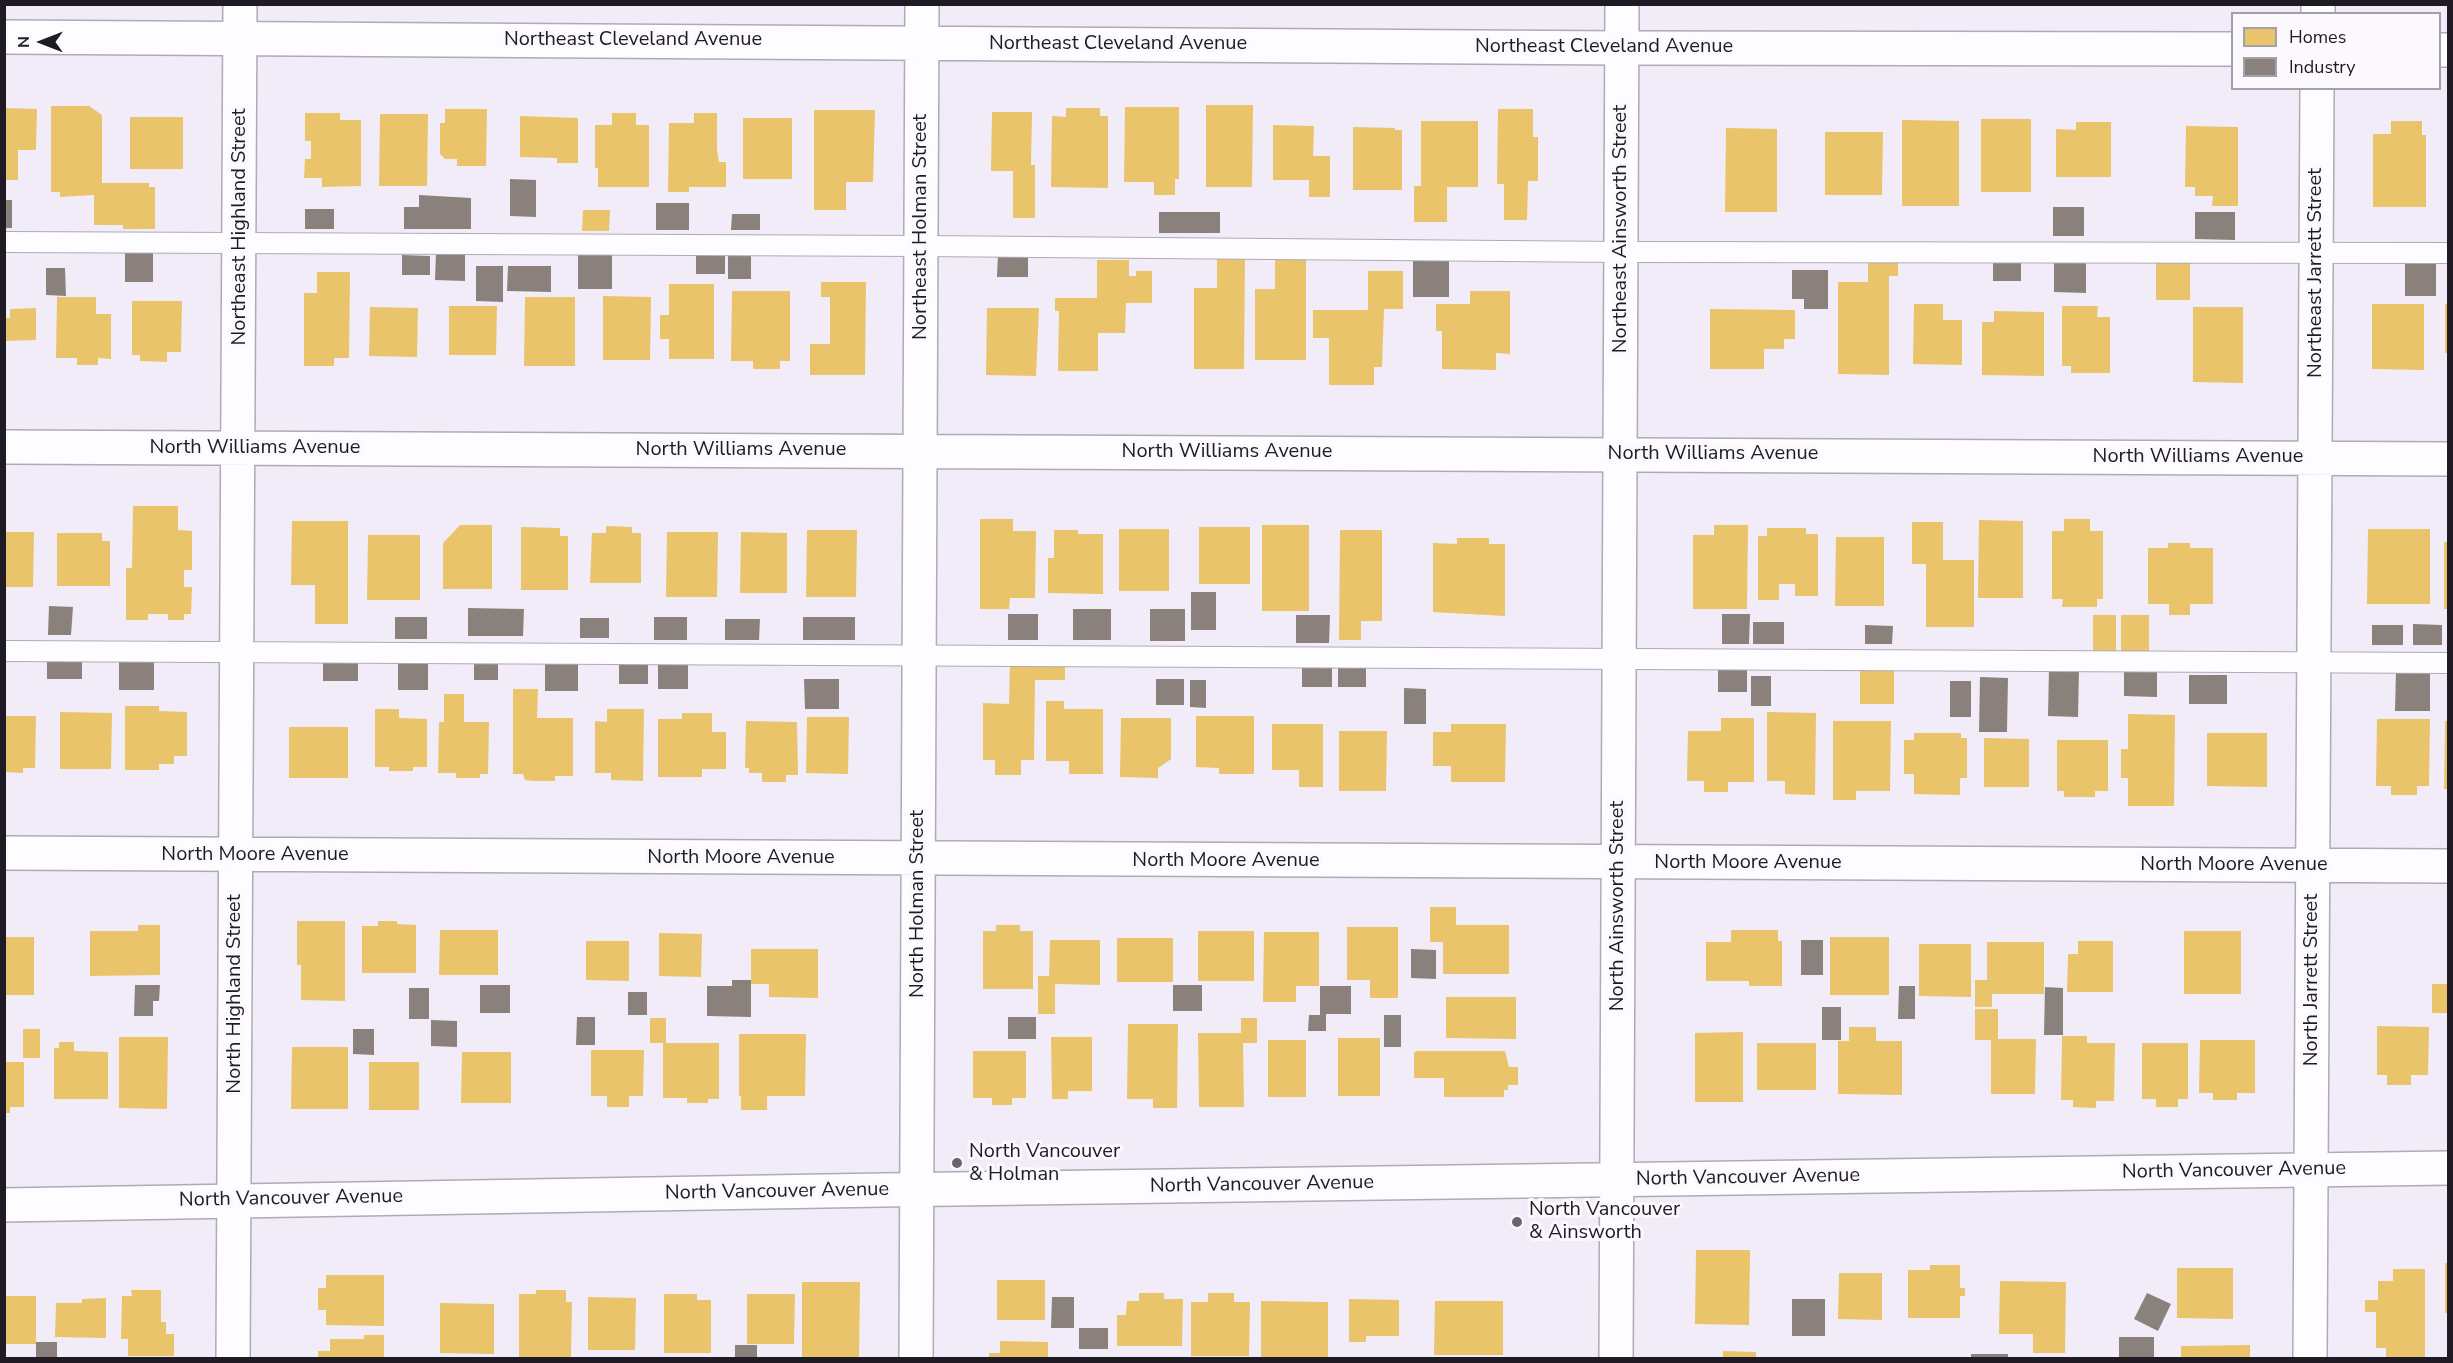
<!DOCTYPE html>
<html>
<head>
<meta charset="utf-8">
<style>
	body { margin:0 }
	#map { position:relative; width:2453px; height:1363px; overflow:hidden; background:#f2ecf9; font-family:"Nunito Sans",sans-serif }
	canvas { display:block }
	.frame { position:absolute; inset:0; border:6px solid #1f1b24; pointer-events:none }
	.legend { position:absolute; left:2231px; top:12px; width:210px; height:78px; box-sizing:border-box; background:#fbf8fe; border:2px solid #a3a0a7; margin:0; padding:8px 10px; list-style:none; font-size:18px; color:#1f1b24 }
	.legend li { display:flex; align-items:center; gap:12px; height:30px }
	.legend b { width:30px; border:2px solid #a3a0a7 }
	.north { position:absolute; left:12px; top:12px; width:60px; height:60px; -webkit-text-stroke:4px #fbf8fe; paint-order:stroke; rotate:270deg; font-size:16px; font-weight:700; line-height:24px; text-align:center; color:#1f1b24 }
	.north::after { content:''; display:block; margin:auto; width:21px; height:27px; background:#1f1b24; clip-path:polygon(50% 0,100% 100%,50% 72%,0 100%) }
</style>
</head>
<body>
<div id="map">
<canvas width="2453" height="1363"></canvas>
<div class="frame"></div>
<ul class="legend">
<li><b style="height:16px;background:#e9c46a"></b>Homes</li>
<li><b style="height:16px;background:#8a817c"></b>Industry</li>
</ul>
<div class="north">N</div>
</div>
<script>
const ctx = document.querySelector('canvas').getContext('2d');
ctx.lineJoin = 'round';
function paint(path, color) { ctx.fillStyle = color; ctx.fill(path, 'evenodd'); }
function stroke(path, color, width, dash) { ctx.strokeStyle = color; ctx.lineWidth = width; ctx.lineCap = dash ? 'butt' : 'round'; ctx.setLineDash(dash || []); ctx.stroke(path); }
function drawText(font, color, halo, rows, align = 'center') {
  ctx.font = font + ' "Nunito Sans",sans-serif'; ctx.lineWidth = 6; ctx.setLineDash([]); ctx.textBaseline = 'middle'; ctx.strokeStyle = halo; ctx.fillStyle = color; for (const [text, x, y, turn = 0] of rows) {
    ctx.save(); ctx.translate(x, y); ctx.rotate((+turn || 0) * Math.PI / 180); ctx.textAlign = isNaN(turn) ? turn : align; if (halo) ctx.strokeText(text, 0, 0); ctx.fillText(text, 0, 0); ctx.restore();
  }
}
paint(new Path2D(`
	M1206,105H1253L1252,187H1206Z
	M51,106H89L102,115V183H149V187H155V229H123V225H94V195L60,197V192H51Z
	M1125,107H1179V179H1175V195H1154V182H1124Z
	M4,108L37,109L36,150H18V180H4Z
	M1066,108H1100V116H1108V188L1051,187L1052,116L1066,117Z
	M445,109H487L486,166H457V159H445L440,154V123H445Z
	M1498,109H1533V137H1538V181H1528L1527,220H1504V184H1497Z
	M814,110H875L873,182H846V210H814Z
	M992,112H1032L1031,165H1035V218H1013V171H991Z
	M305,113H340V120H361V186L322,187V178H304L305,159H311V141H305Z
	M612,113H636V125H649V187H598V168H595V125H612Z
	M694,113H717V150L719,162H726V187H689V192H668L669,123H694Z
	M380,114H428L427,186H379Z
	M520,116L578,118V163H557V158L520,157Z
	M130,117H183V169H130Z
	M743,118H792V179H743Z
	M1981,119H2031V192H1981Z
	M1902,120L1959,121V206H1902Z
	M1421,121H1478V187H1447V222H1414V186H1421Z
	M2391,121H2422V135H2426V207H2373V134H2391Z
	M2076,122H2111V177H2056V129L2076,130Z
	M1273,125L1314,126L1313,156H1330V197H1309V180H1273Z
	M2186,126L2238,127V206H2212L2213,196H2195V187H2185Z
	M1353,127L1395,128V130H1402V190H1353Z
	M1726,128L1777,129V212H1725Z
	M1825,132H1883L1882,195H1825Z
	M583,210H610L609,231H582Z
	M2156,256L2190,257V300H2156Z
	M1217,258H1245L1244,369H1194V288H1217Z
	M1868,259H1898V276H1889V375L1838,374V282H1868Z
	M1097,260H1129V276H1136V271H1152V303H1126L1125,333H1098V371H1058L1059,311H1055V298H1097Z
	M1275,260H1306V360H1255V289H1275Z
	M1368,271H1403V309H1384L1382,367H1374V385H1329V338H1313V310H1368Z
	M317,272H350L349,358H334V366H304V293H317Z
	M821,282H866L865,375H810V344H830V297H821Z
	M669,284H714V359H669V339H660V315H669Z
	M732,291H790V361H780V369H753V361H731Z
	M1470,291H1510V354L1496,353V370L1442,369V331H1436V304H1470Z
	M603,296L651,297L650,360H603Z
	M57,297H96V314H111V359L98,358V365H77V358H56Z
	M525,297H575V366H524Z
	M132,301H182L181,352H167V362L140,361V355H132Z
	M1914,304H1943V320H1962V365L1913,364Z
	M2372,304H2424V370L2372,369Z
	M2445,304H2448V353H2445Z
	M449,306H497L496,355H449Z
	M2062,306H2098L2097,317H2110V373H2071V366H2062Z
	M370,307L418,308L417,357L369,356Z
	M2193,307H2243V383L2193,382Z
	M36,308V340L4,341V318H10V309Z
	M987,308H1039L1036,376L986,375Z
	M1710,309L1795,310V339H1784V349H1764V369H1710Z
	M1994,311L2044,312V376L1982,375V322H1994Z
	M133,506H178V530L192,531V570H184V587H192L191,614H184V620H168V614H148V620H126V568H132Z
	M980,519H1013V531H1036L1035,598H1010L1009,609H980Z
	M2064,519H2090V531H2103V599H2097V607H2062L2063,599H2052V531H2064Z
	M1979,520L2023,521V598H1978Z
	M292,521H348V624H315V585H291Z
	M1912,522H1943V560H1974V627H1926V564H1912Z
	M460,525H492V589H443V543Z
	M1262,525H1309V611H1262Z
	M1714,525H1748L1747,609H1693V535H1714Z
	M606,526L632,527V533H641V583H590L592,533H606Z
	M521,527L560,528V536H568V590H521Z
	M1199,527H1250V584H1199Z
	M1767,528H1806V534H1818V596H1795V584H1779V600H1758V536H1767Z
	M1119,529H1169V591H1119Z
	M2368,529H2430V604H2367Z
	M807,530H857L856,597H806Z
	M1054,530H1078V534H1103V594L1048,593V558H1054Z
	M1340,530H1382V621H1361V640H1339Z
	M4,532H34L33,587H4Z
	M667,532H718L717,597H666Z
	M741,532L787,533V593H740Z
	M57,533H102V541H110V586H57Z
	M368,535H420V600H367Z
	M1836,537H1884V606H1835Z
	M1457,538H1489V544H1505V616L1433,612V543L1457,544Z
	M2444,542H2448V609H2444Z
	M2168,543H2190V548H2213V604H2190V615H2169V604H2148V548H2168Z
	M2093,615H2116V654H2093Z
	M2121,615H2149V652H2121Z
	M1010,663H1065V680H1035L1034,760H1021V775H995V760H983V703L1009,704Z
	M1860,669H1894V704H1860Z
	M513,689H538L537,718H573V776H555V781H533L525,780L523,774H513Z
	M444,694H464V722H489L488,774H480V778H456V773H438L439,722H444Z
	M1046,701H1064V709H1103V774H1069V761H1046Z
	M125,706H159V711L187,712V756H174V764H159V770H125Z
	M375,709H399V718L427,719V767H413V771H389V767H375Z
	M607,709H644L643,781L611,780V773H595V721L607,722Z
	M60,712L112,713L111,769H60Z
	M1767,712L1816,713L1815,795L1785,794V781H1767Z
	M682,713H712V732H726V769H702V777H658V719H682Z
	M2128,714L2175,715L2174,806H2128V778H2121V749H2128Z
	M4,716H36L35,768H23V773L4,772Z
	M1196,716H1254V774H1219V768L1196,767Z
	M807,717H849L848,774L806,773Z
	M1121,718H1171V759L1158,768V778L1120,777Z
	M1721,718H1754V782H1728V792H1704V781H1687L1688,731H1721Z
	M2377,719H2430L2429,786H2417V795H2391V786H2376Z
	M746,721L797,722L798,775H786V782H762V773H749V768H745Z
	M1833,721H1891L1890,791H1856V800H1833Z
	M2445,721H2448V789H2444Z
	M1272,724H1323V787H1299V770H1272Z
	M1451,724H1506L1505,782H1451V766H1433V732H1451Z
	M289,727H348V778H289Z
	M1339,731H1387L1386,791H1339Z
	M1914,733H1961V738H1967V778H1960V795L1914,794V774H1904V740H1914Z
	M2207,733H2267V787L2207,786Z
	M1984,738L2029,739V787H1984Z
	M2057,740H2108V791H2095V797H2064V791H2057Z
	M1430,907H1456V925H1509V974H1443V942H1430Z
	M297,921H345V1001L301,1000V965H297Z
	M378,921H397V924L416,925V973H362V926H378Z
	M138,925H160V975L90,976V931H138Z
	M996,925H1020V931H1033V989H983V931H996Z
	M1347,927H1398V998H1370V980H1347Z
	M440,930H498V975H439Z
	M1731,930H1778V941H1782V986H1749V981H1706V942H1731Z
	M1198,931H1254V981H1198Z
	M2184,931H2241V994H2184Z
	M1264,932H1319V986H1296V1002H1263Z
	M659,933L702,934L701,977L659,976Z
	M4,937H34V995H4Z
	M1830,937H1889V995H1830Z
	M1117,938H1173V982H1117Z
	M1050,940H1100V985L1055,984V1014H1038V976H1049Z
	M586,941H629V981L586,980Z
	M2078,941H2113V992H2067L2068,954H2078Z
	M1987,942H2044V994H1992V1007H1975V980H1987Z
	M1919,944H1971V997L1919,996Z
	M751,949H818V998L769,997V984H751Z
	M2432,984H2448V1013H2432Z
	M1446,997H1516V1039L1446,1038Z
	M1975,1009H1998V1039H2036L2035,1094H1991V1040H1975Z
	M650,1018H666V1043H719V1099H708V1103H687V1098H663V1043H650Z
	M1241,1018H1257V1043H1243L1244,1107H1199L1198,1033H1241Z
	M1128,1024H1178L1177,1108H1153V1099H1127Z
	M2377,1026L2429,1027L2428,1075H2411V1085H2387V1075H2377Z
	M1849,1027H1876V1041H1902V1095L1838,1094V1041H1849Z
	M23,1029H40V1058H23Z
	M1743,1032V1102H1695V1033Z
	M739,1034H806L805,1096H767V1110H741V1096H739Z
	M2062,1036H2087V1043H2115L2114,1101H2096V1108L2073,1107V1100H2061Z
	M119,1037H168L167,1109L119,1108Z
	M1051,1037H1092V1091H1068V1099H1052Z
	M1338,1038H1380V1096H1338Z
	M1268,1040H1306V1097H1268Z
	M2200,1040H2255V1093H2237V1100H2213V1093H2199Z
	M59,1042H74V1051L108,1052V1099H54V1048H59Z
	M1757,1043H1816V1090H1757Z
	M2142,1043H2188V1099H2178V1107H2156V1099H2142Z
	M292,1047H348V1109H291Z
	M591,1050H644L643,1096H629V1107H607V1096H591Z
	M973,1051H1026V1098H1012V1105H992V1098H973Z
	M1417,1051H1505L1509,1067H1518V1085H1508V1090H1504V1097H1444V1078H1414V1053Z
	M462,1052H511V1103H461Z
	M4,1062H24V1107H10V1113H4Z
	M369,1062H419V1110H369Z
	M1696,1250H1750L1749,1325L1695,1324Z
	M2445,1263H2448V1313H2445Z
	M1930,1265H1960V1288H1965V1296H1960V1318H1908V1270H1930Z
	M2177,1268H2233V1319L2177,1318Z
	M2393,1269H2425V1358H2386V1348H2376V1312H2365V1300H2378V1281H2393Z
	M1839,1273H1882V1320L1838,1319Z
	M326,1275H384V1326L326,1325V1310H318V1288H326Z
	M997,1280H1045V1320H997Z
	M2000,1281L2066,1282L2065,1353H2033V1334H1999Z
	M802,1282H860L859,1358H802Z
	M131,1290H161V1322H166V1334H174V1356H128V1339H121L122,1296H132Z
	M536,1290H566V1302H572L571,1358H519V1294H536Z
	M1139,1293H1164V1299H1183L1182,1346H1117V1315H1126L1127,1301H1139Z
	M1208,1293H1234V1302H1250L1249,1356H1191V1302H1208Z
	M664,1294H697V1300H711V1353H664Z
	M747,1294H795L794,1344H747Z
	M4,1296H36V1344H4Z
	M588,1297L636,1298L635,1350H588Z
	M106,1298V1338L55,1337L56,1303H82V1299Z
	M1349,1299L1399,1300V1336H1366V1342H1349Z
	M1261,1301L1328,1302V1358H1261Z
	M1435,1301H1503V1355H1434Z
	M440,1303L494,1304V1354L440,1353Z
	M364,1335H384V1358H318V1351H330V1339H364Z
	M1000,1341L1048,1342V1358H989V1353H1000Z
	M2250,1345V1358H2181V1346Z
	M1723,1351L1756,1352V1358H1723Z`), '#e9c46a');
paint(new Path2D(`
	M510,179L536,180V217L510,216Z
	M419,195L471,198V229H404V207H419Z
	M4,200H12V228H4Z
	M656,203H689V230H656Z
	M2053,207H2084V236H2053Z
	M305,209H334V229H305Z
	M1159,212H1220V233H1159Z
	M2195,212H2235V240L2195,239Z
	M732,214H760V230H731Z
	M125,252H153V282H125Z
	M436,252H465V281L435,280Z
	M578,252H612V289H578Z
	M696,253L725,254V274H696Z
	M728,254H751V279H728Z
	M998,254H1028V277H997Z
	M402,255L430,256V275H402Z
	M2054,258H2086V293L2054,292Z
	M1413,259H1449V297H1413Z
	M1993,259H2021V281H1993Z
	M2405,261H2436V296H2405Z
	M476,266H503V302L476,301Z
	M508,266H551V292L507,291Z
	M46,268H65L66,296L46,295Z
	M1792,270H1828V309H1804V299H1792Z
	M1191,592H1216V630H1191Z
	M49,606L73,607L71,635H48Z
	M468,608L524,609L523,636H468Z
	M1073,609H1111V640H1073Z
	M1150,609H1185V641H1150Z
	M1008,614H1038V640H1008Z
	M1722,614H1750L1749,644H1722Z
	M1296,615H1330L1329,643H1296Z
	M395,617H427V639H395Z
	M654,617H687V640H654Z
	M803,617H855V640H803Z
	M580,618H609V638H580Z
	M725,619H760L759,640H725Z
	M1753,622H1784V644H1753Z
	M2413,624L2442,625V645H2413Z
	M1865,625L1893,626L1892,644H1865Z
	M2372,625H2403V645H2372Z
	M323,658H358V681H323Z
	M47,660H82V679H47Z
	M119,660H154V690H119Z
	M545,661H578V691H545Z
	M658,661H688V689H658Z
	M398,663H428V690H398Z
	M474,663H498V680H474Z
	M619,663H648V684H619Z
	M1338,665L1366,666V687H1338Z
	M1302,667H1332V687H1302Z
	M2124,667H2157V697L2124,696Z
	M2049,668H2079L2078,717L2048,716Z
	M1718,670H1747V692H1718Z
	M2396,671H2430V711H2395Z
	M2189,675H2227V704H2189Z
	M1751,676H1771V706H1751Z
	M1980,677L2008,678L2007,732H1979Z
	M804,679H839V709H805Z
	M1156,679H1184V705H1156Z
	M1190,680H1206V708L1190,707Z
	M1950,681H1971V717H1950Z
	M1404,688L1426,689V724H1404Z
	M1801,940H1823V975H1801Z
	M1411,949L1436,950V979L1411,978Z
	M732,980H751V1017L707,1016V986H732Z
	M135,985H160L159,1001H153V1016H134Z
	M480,985H510V1013H480Z
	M1173,985H1202V1011H1173Z
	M1320,986H1351V1014H1326V1031H1308L1309,1015H1320Z
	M1899,986H1915V1019H1898Z
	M2045,987L2063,988V1035H2044Z
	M409,988H429V1019H409Z
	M628,992H647V1015H628Z
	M1822,1007H1841V1040H1822Z
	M1384,1015H1401V1047H1384Z
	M577,1017H595V1045H576Z
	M1008,1017H1036V1039H1008Z
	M431,1020L457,1021V1047L431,1046Z
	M353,1029H374V1055L353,1054Z
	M2147,1293L2171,1304L2158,1331L2134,1319Z
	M1052,1297H1074V1328H1051Z
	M1792,1299H1825V1336H1792Z
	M1079,1328H1108V1349H1079Z
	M2119,1337H2154V1358H2119Z
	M36,1342H57V1358H36Z
	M735,1345H757V1358H735Z
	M1971,1354H2008V1358H1971Z`), '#8a817c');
const service = new Path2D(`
	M4,242L921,246L1621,252L2448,253
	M4,651L2448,663`);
const minor = new Path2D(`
	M2318,14V4
	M4,37L1622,48L2232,49
	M2440,50H2448
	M4,447L2448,459
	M4,853L2448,866
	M233,1358L240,4
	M916,1358L922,4
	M2310,1358L2317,88`);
const tertiary = new Path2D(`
	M4,1205L883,1190L2448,1168
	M1616,1358L1622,4`);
stroke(service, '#afaab5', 22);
stroke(minor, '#afaab5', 36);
stroke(tertiary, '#afaab5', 36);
stroke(service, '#fdfcfe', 20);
stroke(minor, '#fdfcfe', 33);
stroke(tertiary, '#fdfcfe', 33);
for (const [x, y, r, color] of [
	[957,1163,6,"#69646f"],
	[1517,1222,6,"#69646f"]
]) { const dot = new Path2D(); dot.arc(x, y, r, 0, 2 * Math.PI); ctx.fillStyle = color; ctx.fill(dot); stroke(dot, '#fbf8fe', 2); }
drawText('20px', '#1f1b24', '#fbf8fe', [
	["Northeast Cleveland Avenue",633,40],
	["Northeast Cleveland Avenue",1118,44],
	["Northeast Cleveland Avenue",1604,47],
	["Northeast Highland Street",240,227,-90],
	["Northeast Holman Street",921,227,-90],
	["Northeast Ainsworth Street",1621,229,-90],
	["Northeast Jarrett Street",2316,273,-90],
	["North Williams Avenue",255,448],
	["North Williams Avenue",741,450],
	["North Williams Avenue",1227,452],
	["North Williams Avenue",1713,454],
	["North Williams Avenue",2198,457],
	["North Moore Avenue",255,855],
	["North Moore Avenue",741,858],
	["North Moore Avenue",1226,861],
	["North Moore Avenue",1748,863],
	["North Moore Avenue",2234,865],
	["North Holman Street",918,904,-90],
	["North Ainsworth Street",1618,906,-90],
	["North Jarrett Street",2312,980,-90],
	["North Highland Street",235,994,-90],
	["North Vancouver Avenue",2234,1171,-1],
	["North Vancouver Avenue",1748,1178,-1],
	["North Vancouver Avenue",1262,1185,-1],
	["North Vancouver Avenue",777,1192,-1],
	["North Vancouver Avenue",291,1199,-1]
]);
drawText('20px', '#1f1b24', '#fbf8fe', [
	["North Vancouver",969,1152],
	["& Holman",969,1175],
	["North Vancouver",1529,1210],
	["& Ainsworth",1529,1233]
], 'left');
</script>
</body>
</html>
